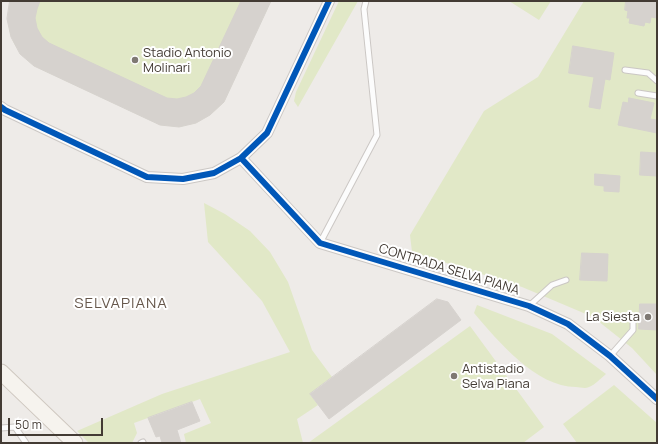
<!DOCTYPE html>
<html>
<head>
<meta charset="utf-8">
<style>
	body { margin:0 }
	#map { position:relative; width:658px; height:444px; overflow:hidden; background:#eeebe8; font-family:Manrope,sans-serif }
	canvas { display:block }
	.frame { position:absolute; inset:0; border:2px solid #433b34; pointer-events:none }
	.scale { position:absolute; left:8px; top:418px; width:95px; height:18px; box-sizing:border-box; border:2px solid #433b34; border-top:0; padding-left:5px; font-size:12px; line-height:14px; white-space:nowrap; color:#433b34; -webkit-text-stroke:3px #fff; paint-order:stroke }
</style>
</head>
<body>
<div id="map">
<canvas width="658" height="444"></canvas>
<div class="frame"></div>
<div class="scale">50 m</div>
</div>
<script>
const ctx = document.querySelector('canvas').getContext('2d');
ctx.lineJoin = 'round';
function paint(path, color) { ctx.fillStyle = color; ctx.fill(path, 'evenodd'); }
function stroke(path, color, width, dash) { ctx.strokeStyle = color; ctx.lineWidth = width; ctx.lineCap = dash ? 'butt' : 'round'; ctx.setLineDash(dash || []); ctx.stroke(path); }
function drawText(font, color, halo, rows, align = 'center') {
  ctx.font = font + ' Manrope,sans-serif'; ctx.lineWidth = 4; ctx.setLineDash([]); ctx.textBaseline = 'middle'; ctx.strokeStyle = halo; ctx.fillStyle = color; for (const [text, x, y, turn = 0] of rows) {
    ctx.save(); ctx.translate(x, y); ctx.rotate((+turn || 0) * Math.PI / 180); ctx.textAlign = isNaN(turn) ? turn : align; if (halo) ctx.strokeText(text, 0, 0); ctx.fillText(text, 0, 0); ctx.restore();
  }
}
paint(new Path2D(`
	M10,1H271L224,102L210,115L196,123L179,127L160,125L34,66C11,46 5,32 10,1Z
	M339,1H358L298,107L294,101L296,92Z
	M509,1H551L539,20Z
	M584,1H657V375L632,348L593,317L522,287L412,252L410,235L484,111L538,77Z
	M204,203L225,214L250,231L270,252L288,282L312,350L332,377L310,394L318,405L297,419L303,443H186L184,434L211,423L200,399L134,423L137,433L132,443H89L77,431L162,394L290,352L262,301L208,242Z
	M477,305L552,334L606,374C601,378 595,385 589,387C585,389 580,387 576,387C536,387 498,341 474,313Z
	M470,326L544,427L523,443H308Z
	M614,385L657,423V443H577L563,424Z`), '#e1e8c7');
const building = new Path2D(`
	M10,1H40L37,9L35,18L37,28L42,37L49,43L167,98L177,99L186,97L194,93L201,86L241,1H271L224,102L210,115L196,123L179,127L160,125L34,66L20,54L11,37L7,19Z
	M626,1L657,2V18L651,17L650,23L645,22L644,26L629,23L630,18H627L628,11L625,10Z
	M573,46L614,53L610,80L605,79L600,109L589,107L594,77L569,73Z
	M629,98L654,103L650,119L657,120V133L618,125L623,102L628,103Z
	M641,152L657,153V176L640,175Z
	M595,174L620,176L619,192L604,191V186L595,185Z
	M582,253L608,254L607,281L580,280Z
	M437,299L448,302L461,320L329,419L310,394Z
	M640,304H657V330L639,329Z
	M192,402L200,421L177,430L181,443H162L160,436L156,437L148,418Z`);
paint(building, '#d6d2ce');
stroke(building, '#d6d2ce', 1);
const lane = new Path2D(`
	M625,70L648,73L657,81
	M638,93L657,96
	M320,243L377,135L364,9L366,1
	M529,306L552,285L566,280
	M610,356L633,330V323
	M1,428L15,427L26,443
	M141,443L143,442`);
const street = new Path2D(`
	M1,107L5,110L147,177L183,179L214,173L241,158L267,133L329,1
	M241,158L320,243L529,306L568,324L610,356L657,399`);
const secondary = new Path2D(`
	M1,372L75,443`);
stroke(lane, '#cbc7c4', 7);
stroke(street, '#cbc7c4', 12);
stroke(secondary, '#cfc8c0', 17);
stroke(lane, '#fcfcfc', 5);
stroke(street, '#fcfcfc', 10);
stroke(secondary, '#f6f3ee', 15);
stroke(new Path2D(`
	M1,107L5,110L147,177L183,179L214,173L241,158L267,133L329,1
	M241,158L320,243L529,306L568,324L610,356L657,399`), '#0057b8', 6);
for (const [x, y, r, color] of [
	[135,60,4,"#7f7973"],
	[648,317,4,"#7f7973"],
	[454,376,4,"#7f7973"]
]) { const dot = new Path2D(); dot.arc(x, y, r, 0, 2 * Math.PI); ctx.fillStyle = color; ctx.fill(dot); stroke(dot, '#fff', 1.5); }
drawText('13px', '#433b34', '#fff', [
	["Stadio Antonio",143,53],
	["Molinari",143,68],
	["La Siesta",640,317,"right"],
	["Antistadio",462,369],
	["Selva Piana",462,384]
], 'left');
drawText('13px', '#433b34', '#fff', [
	["CONTRADA SELVA PIANA",449,270,17]
]);
ctx.letterSpacing = '1px';
drawText('15px', '#66574b', '#fff', [
	["SELVAPIANA",121,304]
]);
ctx.letterSpacing = '0px';
</script>
</body>
</html>
